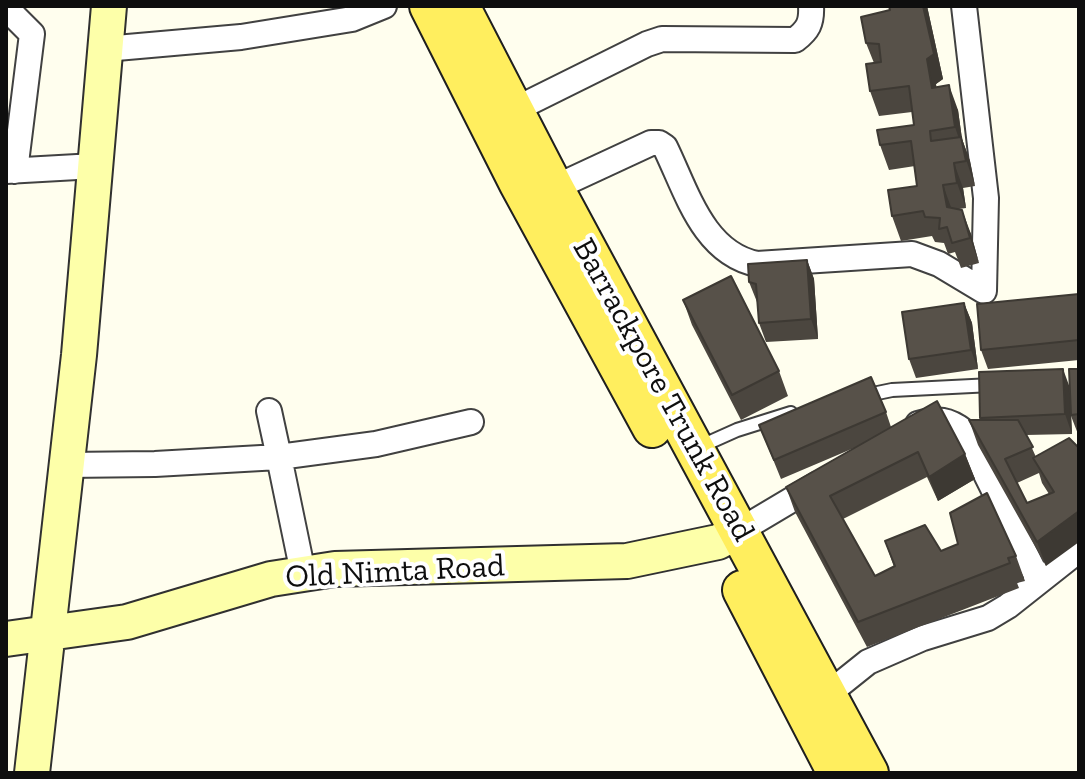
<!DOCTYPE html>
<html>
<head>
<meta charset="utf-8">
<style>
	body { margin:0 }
	#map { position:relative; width:1085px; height:779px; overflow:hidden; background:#fffeee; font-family:"Zilla Slab",serif }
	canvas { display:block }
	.frame { position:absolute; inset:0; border:8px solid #0e0e0e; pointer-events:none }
</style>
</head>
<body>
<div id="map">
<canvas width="1085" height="779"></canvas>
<div class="frame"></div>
</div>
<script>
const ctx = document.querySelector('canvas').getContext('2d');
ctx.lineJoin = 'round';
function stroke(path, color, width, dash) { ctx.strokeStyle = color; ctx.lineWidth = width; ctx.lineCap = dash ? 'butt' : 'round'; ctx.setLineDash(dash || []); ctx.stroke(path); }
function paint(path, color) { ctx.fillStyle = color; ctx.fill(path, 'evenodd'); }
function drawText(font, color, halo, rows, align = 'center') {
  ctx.font = font + ' "Zilla Slab",serif'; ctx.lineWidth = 8; ctx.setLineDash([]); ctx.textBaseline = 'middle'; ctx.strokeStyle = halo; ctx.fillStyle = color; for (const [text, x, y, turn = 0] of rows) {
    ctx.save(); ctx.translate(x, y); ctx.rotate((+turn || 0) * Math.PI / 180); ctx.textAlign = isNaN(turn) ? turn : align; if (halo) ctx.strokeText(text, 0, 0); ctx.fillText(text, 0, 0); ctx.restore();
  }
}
const lane = new Path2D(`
	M863,396L892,390L992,385
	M699,447L737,430L791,413`);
const street = new Path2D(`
	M10,6L13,15L32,34L15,171
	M105,49L241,37L352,19L384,6
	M514,110L647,44L662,39L795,40C808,30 812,23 811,6
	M6,171L95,166
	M554,188L651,143H659L665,147C687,192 703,253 757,264L912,254L939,264L984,291L986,198L964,6
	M918,424C938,418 948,419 965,432L1039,581
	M66,465L155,464L279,457L269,411
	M739,531L818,484
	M303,573L279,457L376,444L471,422
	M828,694L868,662L923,638L988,618L1008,606L1079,550`);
const secondary = new Path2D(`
	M6,639L127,622L271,579L335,569L627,561L718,542L739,531
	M32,773L79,355L109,6`);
const primary = new Path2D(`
	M429,6L519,184L652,428
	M460,6L554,188L869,773
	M742,590L837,773`);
stroke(lane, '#414141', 16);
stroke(street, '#414141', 28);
stroke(secondary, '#303030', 38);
stroke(primary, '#1f1f1f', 42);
stroke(lane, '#fff', 12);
stroke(street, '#fff', 24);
stroke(secondary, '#fdffa9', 34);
stroke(primary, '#ffee5e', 38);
paint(new Path2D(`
	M889,6H927L943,79L936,84V87L958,110L962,139L970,161L975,186L963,188L966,208L959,209L971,234L979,263L961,268L955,252L948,254L944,243L935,242L932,236L901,241L892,216L917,186L915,166L889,170L880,145L914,125L912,112L879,116L870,91L874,63L866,43L890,10Z
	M807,260L814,279L818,339L766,342L759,323L757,302L749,282Z
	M1079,294V360L988,369L981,350Z
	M683,300L779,371L788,396L741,420L692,325Z
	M964,303L972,323L978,369L916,378L909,359Z
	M1079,369V434H1078L1071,416L1072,434L1026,435L1036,457L1069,438L1046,566L978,445L969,420H981L980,418L1069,386ZM1039,473L1042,483L1049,494L1027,503L1017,483Z
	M886,412L891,427L965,454L975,479L938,501L927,477L843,519L875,576L894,567L885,541L941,551L1016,556L1025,581L1017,583L1019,588L867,647L795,512L786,487L854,448L781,479L759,425Z`), '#4b463f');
paint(new Path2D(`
	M923,6H927L943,79L936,84L941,112L932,88L927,59Z
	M949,85L958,110L962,139L970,161L975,186L955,127Z
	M954,163L963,188L966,208L957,183Z
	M943,185L952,210L947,207Z
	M962,210L971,234L979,263L970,238Z
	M807,260L814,279L818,339L811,319Z
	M964,303L972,323L978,369L971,350Z
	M1063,369L1070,388L1072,434L1065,414Z
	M965,454L975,479L938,501L929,477Z
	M1079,511V542L1046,566L1037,542Z`), '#3d3933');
const building = new Path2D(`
	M889,6H923L934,54L927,59L932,88L949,85L955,127L930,131L931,141L961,137L966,161L954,163L957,183L943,185L947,207L962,210L970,238L952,243L947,227L939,229L940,218L925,217L923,211L892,216L888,190L917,186L911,141L880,145L877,130L914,125L909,86L870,91L866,64L881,62L879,44L866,43L861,17L890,10Z
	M807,260L811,319L759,323L756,284L749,282L748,264Z
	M731,276L779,371L732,395L683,300Z
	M1079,294V340L981,350L977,304Z
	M964,303L971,350L909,359L902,312Z
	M1063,369L1065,414L980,418L979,372Z
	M1069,369H1079V414L1071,415Z
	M871,377L886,412L774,460L759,425Z
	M937,401L965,454L929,477L918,452L830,496L875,576L895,566L885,541L925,525L941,551L958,544L950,513L987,493L1016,556L1008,558L1010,563L858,622L786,487Z
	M969,420H1018L1033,447L1005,459L1027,503L1054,492L1033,458L1069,438L1079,448V511L1037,542Z`);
paint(building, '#575149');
stroke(building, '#3d3933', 2);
drawText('32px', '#0e0e0e', '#fff', [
	["Barrackpore Trunk Road",663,390,61],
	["Old Nimta Road",395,572,-3]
]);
</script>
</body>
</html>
